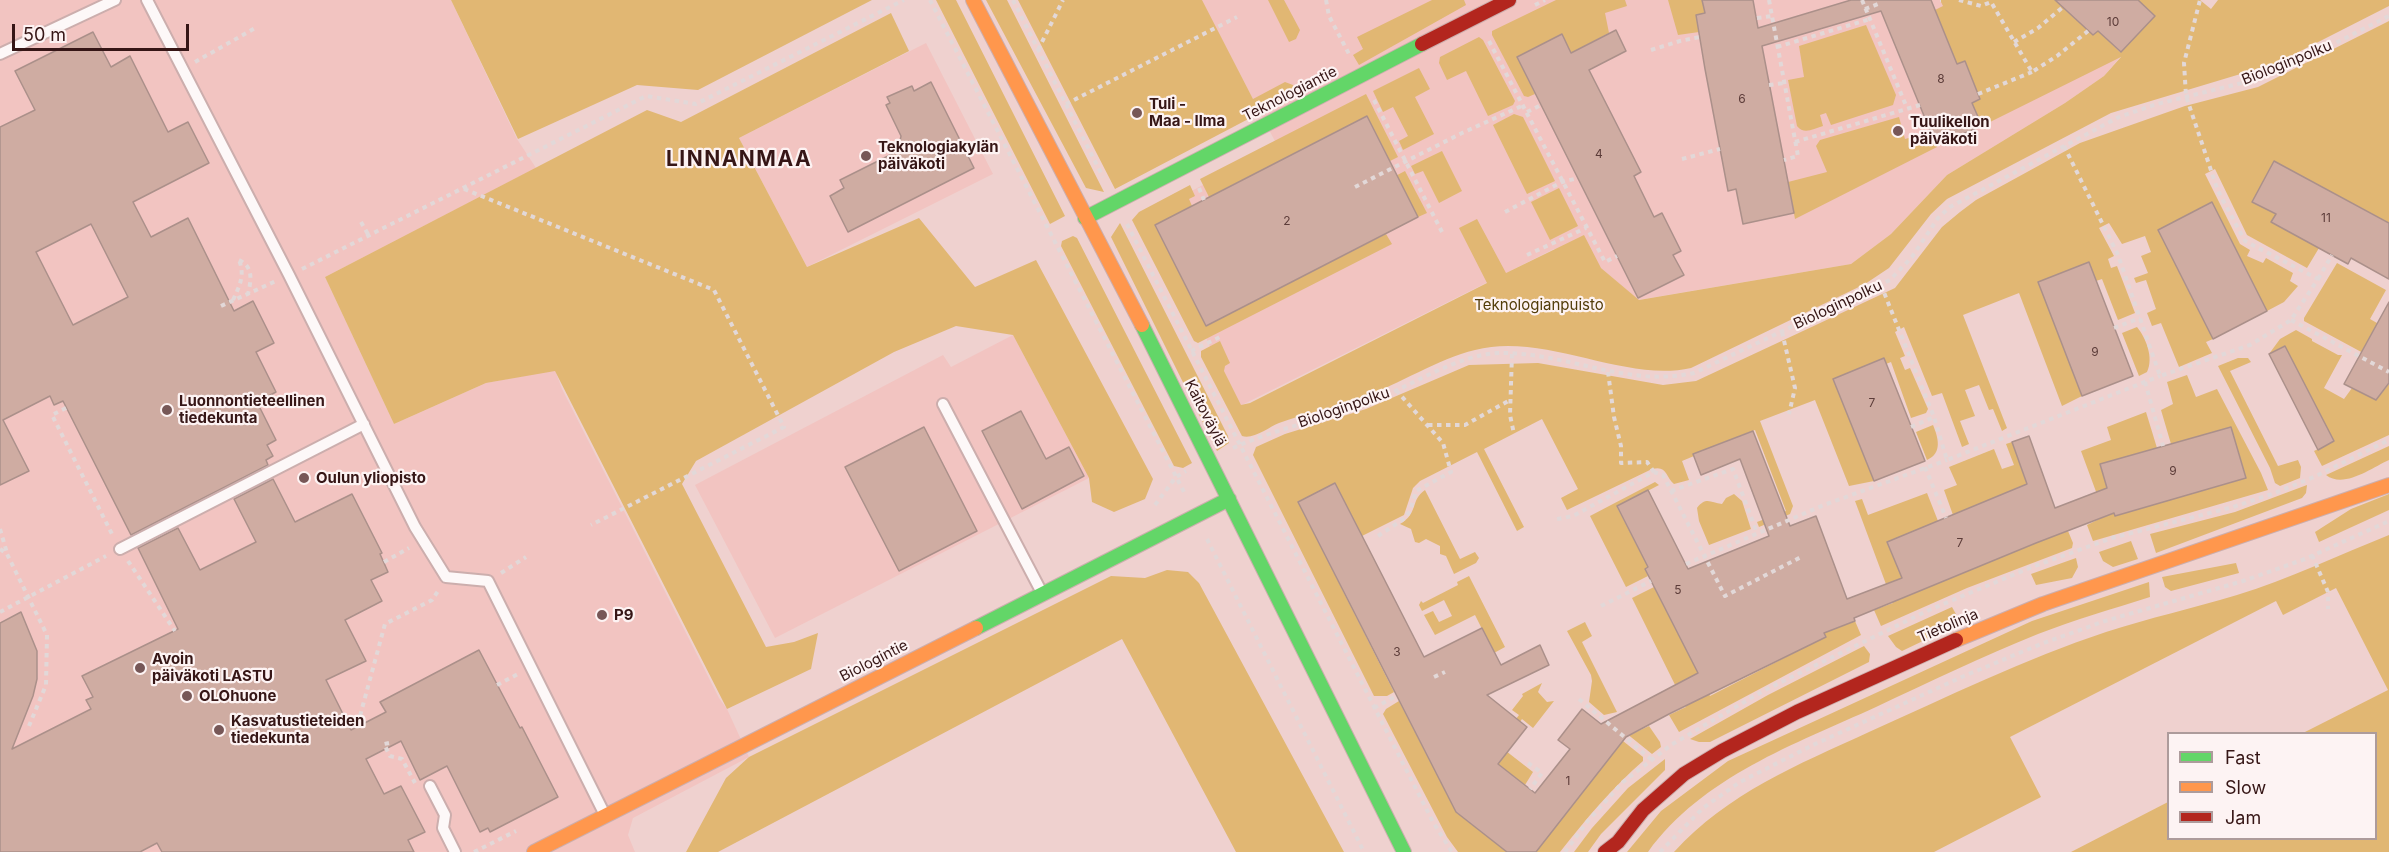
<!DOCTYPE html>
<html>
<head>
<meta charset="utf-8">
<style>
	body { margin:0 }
	#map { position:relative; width:2389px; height:852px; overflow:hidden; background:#efd1cf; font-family:Inter,sans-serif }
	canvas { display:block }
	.legend { position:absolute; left:2167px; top:732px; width:210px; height:108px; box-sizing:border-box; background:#fdf3f3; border:2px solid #ad9b9b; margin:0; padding:8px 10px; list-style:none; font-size:18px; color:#361616 }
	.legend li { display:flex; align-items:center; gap:12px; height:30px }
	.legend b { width:30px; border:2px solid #ad9b9b }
	.scale { position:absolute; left:12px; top:24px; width:177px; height:27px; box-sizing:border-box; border:3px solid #361616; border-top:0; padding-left:8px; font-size:18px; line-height:21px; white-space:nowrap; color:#361616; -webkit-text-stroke:4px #fdf3f3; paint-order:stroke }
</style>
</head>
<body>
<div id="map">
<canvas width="2389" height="852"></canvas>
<ul class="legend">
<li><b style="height:8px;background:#63d668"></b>Fast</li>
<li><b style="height:8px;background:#ff974d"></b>Slow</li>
<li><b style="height:8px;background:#b3261e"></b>Jam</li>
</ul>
<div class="scale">50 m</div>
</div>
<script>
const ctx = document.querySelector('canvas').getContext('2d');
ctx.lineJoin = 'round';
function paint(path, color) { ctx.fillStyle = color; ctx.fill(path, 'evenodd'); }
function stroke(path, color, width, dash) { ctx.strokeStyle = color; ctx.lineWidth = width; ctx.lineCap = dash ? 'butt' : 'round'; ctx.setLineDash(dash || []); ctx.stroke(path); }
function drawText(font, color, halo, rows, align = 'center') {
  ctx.font = font + ' Inter,sans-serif'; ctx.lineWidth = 4.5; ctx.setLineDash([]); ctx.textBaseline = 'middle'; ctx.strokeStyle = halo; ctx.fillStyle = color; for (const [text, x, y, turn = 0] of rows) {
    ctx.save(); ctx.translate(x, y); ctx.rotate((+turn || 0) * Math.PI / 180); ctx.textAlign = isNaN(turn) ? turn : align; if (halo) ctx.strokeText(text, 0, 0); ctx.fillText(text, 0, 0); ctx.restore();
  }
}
paint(new Path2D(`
	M0,0H451L517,139L536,168L325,277L394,424L486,383L555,370L562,389L719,698L727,709L749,757L633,818L628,835L635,852H0Z
	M1201,0H2138L2155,16L2104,76L2065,103L1947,175L1891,234L1851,264L1638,300L1601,268L1554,249L1238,407L1149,214L1277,145Z
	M926,43L993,174L807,267L739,138Z
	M1013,335L1089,478L775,638L695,485L943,355L951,367Z`), '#f2c4c1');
paint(new Path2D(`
	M451,0H872L698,90L637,85L518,139Z
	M936,0H956L1065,216L1050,224Z
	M986,0H1007L1104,192L1086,188Z
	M1018,0H1202L1253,99L1285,82L1293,85L1296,94L1115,189Z
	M1268,0H1284L1300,30L1296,39L1289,42Z
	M1432,0H1464L1466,5L1359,65L1353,55L1363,49L1357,37Z
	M1556,0H1625L1627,6L1605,13L1609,33L1586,45L1577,65L1562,35L1517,57L1535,94L1528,97L1524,96L1492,35V31Z
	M1668,0H1702L1705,13L1696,16L1699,32L1678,35Z
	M1940,0H2065L2061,6L2093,35L2098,31L2120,52L2155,16L2138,0H2200L2211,9L2218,0H2389V6L2277,63L2111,113L1947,199L1931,214L1889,268L1865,284L1691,368C1624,383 1545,332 1475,350C1438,359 1399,384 1362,398C1335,408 1306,413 1279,423C1269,427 1253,440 1242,436L1201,357V351L1220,341L1230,363L1225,366L1224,371L1241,405L1250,403L1487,283L1459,228L1477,219L1506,273L1584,235L1601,268L1639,300L1851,264L1891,234L1947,175L2065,103L2104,76L2121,57L1982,126L1972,103L1980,99L1978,94L1965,61L1957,64L1935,10L1943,6Z
	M891,13L909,51L739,138L807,267L919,218L975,287L1036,260L1153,479L1145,499L1114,512L1092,502L1089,478L1013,335L956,326L894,352L696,461L682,484L766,647L794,642L818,633L811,669L727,709L555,371L486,383L394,424L325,277L647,110L681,122Z
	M2389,21V223L2253,202L2276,214L2272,221L2319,248L2307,268L2247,235L2215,169L2205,174L2240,244L2250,250L2247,256L2263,263L2266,258L2293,273L2290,281L2298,286L2284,302L2267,311L2212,202L2158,230L2213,339L2206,342L2212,353L2179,367L2161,323L2152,326L2147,313L2156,309L2146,280L2136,283L2134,278L2148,273L2141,256L2151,252L2145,236L2122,244L2109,223L2099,228L2114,256L2108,259L2111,268L2117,266L2135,313L2118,320L2102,279L2096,281L2082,396L2062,406L2019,293L1963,315L2007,428L2002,431L1993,409L1989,410L1979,385L1965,390L1975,416L1960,421L1969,444L1962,447L1942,393L1932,396L1904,327L1895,332L1905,356L1900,358L1905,370L1910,368L1928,409L1926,413L1911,418L1891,362L1886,364L1884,358L1833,379L1874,481L1849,486L1815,400L1760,421L1793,506L1790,514L1759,527L1757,522L1786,511L1755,430L1693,454L1694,456L1682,461L1689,480L1674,484C1665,476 1667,465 1652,469L1567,510L1561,498L1578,489L1542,419L1484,449L1524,527L1517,531L1477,452L1420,481L1413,488L1404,515L1362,536L1335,483L1298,502L1394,692L1387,696H1374L1253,455L1256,447L1285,434L1366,409L1469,365L1538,363L1663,385L1696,381L1895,288L1942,227L1960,212L1976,200L2080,143L2185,106L2258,87Z
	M1866,25L1896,95L1893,105L1831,125L1826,113L1820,115L1823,126C1813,129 1804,135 1797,126L1788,80L1804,77L1799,46Z
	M1479,37L1483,40L1515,101L1513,105L1488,116L1466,71L1447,80L1439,63L1440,57Z
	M1419,68L1430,89L1415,97L1434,134L1403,150L1399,141L1408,136L1393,107L1383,112L1373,91Z
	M1366,94L1398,157L1352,180L1349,175L1387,155L1367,116L1209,197L1200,179Z
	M1514,114L1523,117L1555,181L1527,194L1493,125Z
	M1899,117L1905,139L1931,132L1937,147L1795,219L1788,182L1827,172L1816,146L1820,140Z
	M1442,151L1462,191L1439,203L1423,171L1415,174L1411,166Z
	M1405,171L1427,213L1418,217L1399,180L1359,195Z
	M1190,185L1195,196L1189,199L1192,206L1155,226L1207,325L1386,234L1392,244L1198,343L1194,341L1132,220L1139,212Z
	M1559,188L1578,226L1550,240L1531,202Z
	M1120,223L1228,436L1229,443L1217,451L1111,237Z
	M1073,236L1077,238L1192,463L1183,468L1174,466L1061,246L1062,241Z
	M2337,263L2386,290L2370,319L2377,323L2389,367L2304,321V318Z
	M2137,327C2146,338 2154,358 2147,372L2139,376L2122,333Z
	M2296,330L2312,339V341L2338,355H2342L2324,388L2344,399L2352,388L2376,400L2389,384V435L2322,466L2314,451L2334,441L2284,346L2269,354L2280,339Z
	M2238,358H2248L2251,362L2230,371L2278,466L2298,460L2301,467L2300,478L2280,486L2275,483L2270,468L2218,366Z
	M2187,375L2196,397L2217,389L2261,473L2268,490L2093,541L2087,525L2105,516L2081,451L2111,440L2107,427L2146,412L2157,448L2100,464L2115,515L2245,478L2231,427L2171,444L2161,410L2173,404L2167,382Z
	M1933,425C1938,437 1943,453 1927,460L1916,432Z
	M2012,442L2048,538L2068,531L2073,543L2072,548L1967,588L1881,626L1874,610L1893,603L1855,501L1862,499L1868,515L1927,493L1938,521L1887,542L1910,594L1953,515L1944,490L1957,485L1949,467L1994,449L2002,469L2014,465L2006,444Z
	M2389,446V460C2371,468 2344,489 2326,475Z
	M1655,482L1659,485L1617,507L1648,567L1645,569L1648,576L1626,587L1590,516Z
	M2307,485L2306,493L2302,498L2156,553L2150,534L2235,512Z
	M1425,490L1460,559L1475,552L1479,558L1476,563L1454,574L1446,556L1440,554V546L1426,539L1419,543L1415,542L1411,529L1400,524C1419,513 1410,500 1425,490Z
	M1734,494L1742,501L1751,529L1709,545L1699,521L1697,508C1706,496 1711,503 1722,504L1726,498Z
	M2389,494V510L2319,542L2315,532L2351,509Z
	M2389,535V852H2071L2168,802V838H2376V734L2303,733L2388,690L2336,588L2283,615L2276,601L2010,737L2041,797L1934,852H1674C1728,793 1797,765 1869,732C1947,697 2025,659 2106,632C2149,618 2194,608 2237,595C2289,579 2339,555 2389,535Z
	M2131,541L2138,559L2113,567L2103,561L2099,552Z
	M2076,558L2078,567L2072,578L2036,585L2031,574Z
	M2236,563L2239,573L2171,591L2165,587L2162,577Z
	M1167,570L1188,572L1199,583L1344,852H1236L1122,639L718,852H686L726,778L749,757L1111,576L1145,578Z
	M1469,576L1505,647L1494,653L1475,615L1435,635L1424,615L1433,611L1439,622L1452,616L1444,600L1422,611L1419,605L1421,601L1423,603L1458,585L1457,582Z
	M1796,579L1838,627L1855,621L1861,635L1679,732L1669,715L1686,707L1632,598L1654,587L1710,696L1825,637Z
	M2149,582L2150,597C2112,609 2074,620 2038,634C1983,656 1929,682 1876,707C1795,744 1702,777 1648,852H1627L1661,811L1728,761L2032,621Z
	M1952,607L1957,616L1925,640L1902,651L1896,647L1888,636Z
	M1585,622L1592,636L1582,642L1617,712L1604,715L1589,702L1592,681L1591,675L1567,631Z
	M1864,646L1870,654L1869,662L1710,742H1699L1690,739L1768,695Z
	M1542,683L1538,692L1547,702L1554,701L1533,728L1522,719L1520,722L1516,719L1519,715L1512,710L1523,696L1522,694Z
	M1399,701L1456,812L1507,852H1458L1447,837L1383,714L1386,709Z
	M1622,718L1630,735L1649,726L1660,742L1661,747L1652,754L1616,725Z
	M1623,741L1643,757V761C1612,788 1586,819 1560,852H1536Z
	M1506,751L1533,772L1525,785L1495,762Z
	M1665,759V770L1601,834L1588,852H1574L1592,828L1628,788Z`), '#e1b773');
const building = new Path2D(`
	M1702,0H1753L1758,28L1851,0H1931L1957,64L1965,61L1980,99L1972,103L1982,126L1936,145L1881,11L1762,46L1794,213L1743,224L1736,189L1728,191L1705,69L1696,15L1705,13Z
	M2055,0H2138L2155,16L2121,52L2098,31L2093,35Z
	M1616,30L1626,51L1589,70L1641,172L1634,176L1654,217L1662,213L1681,251L1673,255L1684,275L1638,298L1517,57L1562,34L1571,53Z
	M93,32L111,67L130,56L168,132L188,122L209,163L133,202L151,237L188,218L234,311L253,301L274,343L256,352L276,392L257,402L276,440L267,445L273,456L266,460L268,465L131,535L63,401L54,405L50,396L3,420L29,471L0,485V127L35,110L15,71ZM91,224L128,297L73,325L36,252Z
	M931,82L974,168L848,232L830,196L844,188L840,180L898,151L901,136L886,105L890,103L887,97L912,86L914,91Z
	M1367,116L1418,217L1206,326L1155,225Z
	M2274,161L2389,223V279L2351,258L2348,264L2271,222L2276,214L2252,202Z
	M2212,202L2267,311L2213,339L2158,230Z
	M2089,262L2133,376L2082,396L2038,282Z
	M2389,302V383L2376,400L2344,384Z
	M2285,346L2334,441L2318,450L2269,354Z
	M1884,358L1925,461L1874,481L1833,379Z
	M1021,411L1046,459L1069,447L1084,476L1022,509L982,431Z
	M924,427L977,531L899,571L845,467Z
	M2231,427L2246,478L2115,516L2114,513L2036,543L1854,618L1855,621L1824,633L1826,637L1669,714L1626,737L1536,852H1507L1456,812L1298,502L1335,483L1424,657L1482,628L1501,665L1540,645L1549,665L1487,695L1527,727L1498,764L1535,793L1570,749L1558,740L1582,709L1601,724L1698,673L1645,569L1648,567L1617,506L1648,490L1688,569L1769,536L1740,459L1701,475L1693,454L1753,431L1790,526L1816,516L1847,599L1902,578L1887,542L2027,484L2012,442L2029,436L2055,508L2107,488L2100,464Z
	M273,479L295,522L352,494L382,553L380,554L388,572L371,580L382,601L345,620L366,661L326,680L351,730L386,712L380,702L479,650L520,728L522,727L558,797L490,832L488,828L480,832L447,766L420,780L401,741L366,759L384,794L401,786L425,832L408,840L414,852H162L157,843L140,852H0V623L21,612L37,651V679L33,696L12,749L91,709L86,700L93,697L82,676L178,629L138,548L178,528L200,570L256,542L234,499Z`);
paint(building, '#cfaca2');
stroke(building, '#ab908a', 1.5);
const lane = new Path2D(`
	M147,0L289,275L415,527L446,577L488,581L604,813
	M0,54L115,0
	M943,404L1041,591
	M120,549L364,424
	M430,786L445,815L443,828L455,852`);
const fast = new Path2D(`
	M1085,218L1422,44
	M1142,325L1404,852
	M976,628L1229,499`);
const slow = new Path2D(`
	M973,0L1142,325
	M1956,640L2043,604L2389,485
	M534,852L976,628`);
const jam = new Path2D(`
	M1422,44L1509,0
	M1605,852L1618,842L1643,810L1684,774L1722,751L1797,712L1956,640`);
stroke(lane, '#ccaead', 14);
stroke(fast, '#ccaead', 16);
stroke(slow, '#ccaead', 16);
stroke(jam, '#ccaead', 16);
stroke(new Path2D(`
	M930,0L1184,492
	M1013,0L1103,177
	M1326,0L1329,16L1349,54
	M1769,0L1798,156L1784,160
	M1862,0L1907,108
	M1940,0H1941
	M1959,0L1981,6L1991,2L2032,72L2057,56L2088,31
	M1535,5L1545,0
	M1865,9L1878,4
	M1757,18L1772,16
	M1489,41L1605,262L1617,256
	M2014,42L2038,28L2063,7
	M1777,47L1870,19
	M1038,50L1063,0
	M1651,50L1680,41L1700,37
	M195,62L257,27
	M1769,85L1784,83
	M1978,94L2032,72
	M1374,100L1442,232
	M1066,104L1237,17
	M1527,112L1541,105
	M1795,142L1920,105
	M2064,146L2118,255L2160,376L2250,345L2291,320L2318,279L2245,241L2218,191L2186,96L2184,63L2200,0
	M1682,159L1720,149
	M1355,187L1462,133L1524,105
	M1199,188L1204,200
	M464,189L714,290L784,427L591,525
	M1505,212L1562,182L1578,178
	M361,222L369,236
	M1127,224L1433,822L1452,852
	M1527,255L1586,228
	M239,260C254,267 251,281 248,294
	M302,269L646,96L696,104L904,0
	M2318,279L2332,255
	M1881,285L1934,417L1947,460L2160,376
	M233,300C240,285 245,275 239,260
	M221,306L276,281
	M2291,320L2389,372
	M2114,328L2140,318
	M1782,332L1795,388L1789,414
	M1191,351L1222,336
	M1512,354L1510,415L1514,434
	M1608,372L1614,417L1621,446V463L1647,462L1654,472
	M2145,382L2163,446
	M66,408L52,415L112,534
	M1428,425H1465L1510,400
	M1911,427L1934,417
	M1233,448C1275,429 1320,420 1363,405C1405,390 1456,354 1500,353C1566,352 1627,388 1694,373L1890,280L1912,257L1938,218L1950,207L2119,117L2157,104L2254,80L2302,60L2389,16
	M1925,467L1946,518
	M1671,491L1733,469L1757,533
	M1155,505L1176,477L1186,471
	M1557,519L1573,516L1654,472L1663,475L1725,596L1803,556
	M0,529L7,553
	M1378,536L1405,518L1410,511L1416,491L1451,472L1443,443L1396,390
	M1207,539L1364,852
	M0,549L7,554L47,635L46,685L29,726
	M2312,555L2328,592V609
	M128,561L175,631
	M384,562L409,548
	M1686,564L1824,505L1947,460
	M501,573L526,557
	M1601,606L1651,581
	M0,612L106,556
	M1434,677L1445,672
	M497,685L518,674
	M1579,699L1652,760
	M1374,708L1396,696
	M363,724L360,716L385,624L432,600L438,591
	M389,743L384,744L390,756L402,759L415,783
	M1528,763L1542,773L1530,789
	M474,852L516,831
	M1565,852L1587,822L1623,782L1671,745L1763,691L1929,610L2032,567L2112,538L2233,507L2275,493L2314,477L2389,440
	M1660,852L1703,808L1740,782L1811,746L1964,676L2041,644L2105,621L2243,581L2305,559L2389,521`), '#e2d8d8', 4, [4.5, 4.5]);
stroke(lane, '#fdf8f8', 10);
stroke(fast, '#63d668', 14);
stroke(slow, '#ff974d', 14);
stroke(jam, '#b3261e', 14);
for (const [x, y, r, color] of [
	[1137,113,6,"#775757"],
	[1898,131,6,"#775757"],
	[866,156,6,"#775757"],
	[167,410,6,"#775757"],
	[304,478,6,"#775757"],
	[602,615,6,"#775757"],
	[140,668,6,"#775757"],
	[187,696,6,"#775757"],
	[219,730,6,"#775757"]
]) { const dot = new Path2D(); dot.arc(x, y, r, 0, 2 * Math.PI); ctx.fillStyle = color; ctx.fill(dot); stroke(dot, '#fdf3f3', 2); }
drawText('12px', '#5c3c39', null, [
	["10",2113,22],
	["8",1941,79],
	["6",1742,99],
	["4",1599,154],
	["11",2326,218],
	["2",1287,221],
	["9",2095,352],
	["7",1872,403],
	["9",2173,471],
	["7",1960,543],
	["5",1678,590],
	["3",1397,652],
	["1",1568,781]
]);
drawText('15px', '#361616', '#fdf3f3', [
	["Biologinpolku",2287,63,-22],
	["Teknologiantie",1290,94,-27],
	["Biologinpolku",1838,305,-25],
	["Biologinpolku",1344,408,-19],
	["Kaitoväylä",1205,413,63],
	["Tietolinja",1948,626,-23],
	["Biologintie",874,661,-27]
]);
drawText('bold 15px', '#361616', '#fdf3f3', [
	["Tuli -",1149,104],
	["Maa - Ilma",1149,121],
	["Tuulikellon",1910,122],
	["päiväkoti",1910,139],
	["Teknologiakylän",878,147],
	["päiväkoti",878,164],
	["Luonnontieteellinen",179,401],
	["tiedekunta",179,418],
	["Oulun yliopisto",316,478],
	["P9",614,615],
	["Avoin",152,659],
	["päiväkoti LASTU",152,676],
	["OLOhuone",199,696],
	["Kasvatustieteiden",231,721],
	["tiedekunta",231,738]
], 'left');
drawText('15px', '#523c08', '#fdf3f3', [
	["Teknologianpuisto",1539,305]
]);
ctx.letterSpacing = '1.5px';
drawText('bold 21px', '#361616', '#fdf3f3', [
	["LINNANMAA",739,160]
]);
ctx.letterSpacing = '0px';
</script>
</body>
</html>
